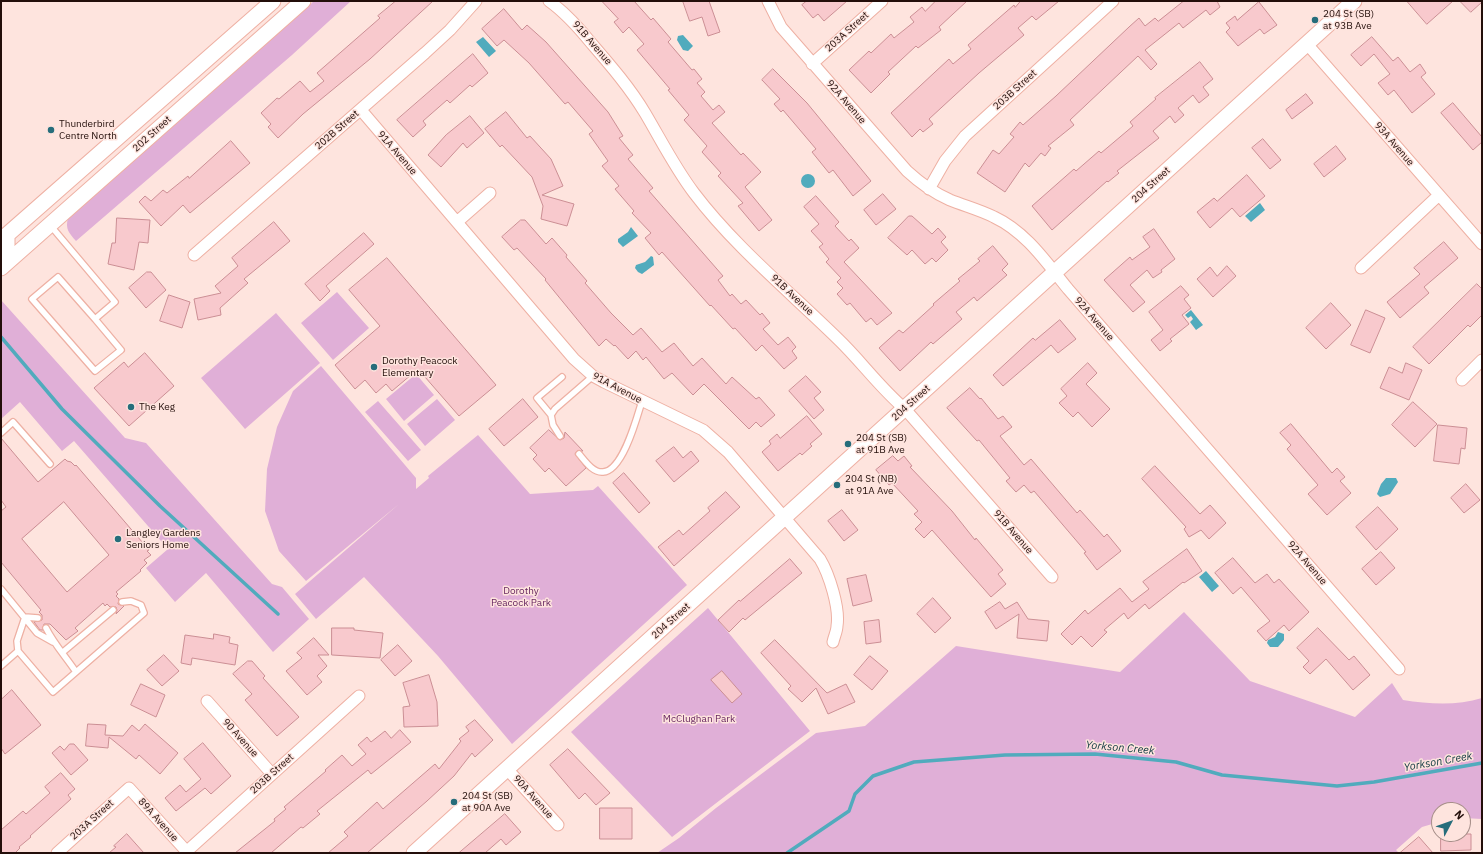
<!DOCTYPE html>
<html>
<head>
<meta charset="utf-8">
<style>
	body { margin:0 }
	#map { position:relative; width:1483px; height:854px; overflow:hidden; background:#fee4de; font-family:"IBM Plex Sans",sans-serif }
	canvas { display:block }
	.frame { position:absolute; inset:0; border:2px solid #230e0a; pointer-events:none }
	.north { position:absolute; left:1431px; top:802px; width:40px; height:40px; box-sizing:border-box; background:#fee4de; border:1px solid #a68e89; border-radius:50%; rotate:49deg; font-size:11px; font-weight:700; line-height:16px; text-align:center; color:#230e0a }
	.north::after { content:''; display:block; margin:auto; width:14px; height:18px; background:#266d7b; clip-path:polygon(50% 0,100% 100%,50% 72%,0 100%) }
</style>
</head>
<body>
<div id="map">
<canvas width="1483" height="854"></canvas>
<div class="frame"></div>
<div class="north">N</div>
</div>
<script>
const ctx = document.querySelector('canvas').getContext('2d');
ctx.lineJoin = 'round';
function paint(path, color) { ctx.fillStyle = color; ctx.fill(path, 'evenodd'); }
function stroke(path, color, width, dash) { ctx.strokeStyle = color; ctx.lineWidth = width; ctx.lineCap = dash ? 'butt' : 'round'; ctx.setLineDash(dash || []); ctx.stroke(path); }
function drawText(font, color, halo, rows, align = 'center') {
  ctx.font = font + ' "IBM Plex Sans",sans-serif'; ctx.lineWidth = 3; ctx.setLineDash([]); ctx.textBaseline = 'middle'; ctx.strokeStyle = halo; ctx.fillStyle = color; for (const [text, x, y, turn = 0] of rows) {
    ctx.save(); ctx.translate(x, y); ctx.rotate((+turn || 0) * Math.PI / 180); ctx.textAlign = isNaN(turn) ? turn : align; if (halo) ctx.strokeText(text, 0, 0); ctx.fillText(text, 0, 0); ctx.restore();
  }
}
paint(new Path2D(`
	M314,1H351L292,55L76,241C69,233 65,229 68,218Z
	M337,292L369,328L333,360L301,323Z
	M1,300L125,438L146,443L272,584L282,587L309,619L273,652L206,573L175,602L146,568L168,549L74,441L62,451L20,402L1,419Z
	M276,313L320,363L245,429L201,378Z
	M321,366L416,478V489L429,478L428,476L478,435L530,494L593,490L598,486L687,585L512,744L438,656L364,577L316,619L295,594L399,504L306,581L279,551L265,511L267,469L277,427L293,391Z
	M416,374L434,395L404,421L386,399Z
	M437,399L455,420L425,446L407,424Z
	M378,401L421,450L408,461L365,412Z
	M708,608L810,731L672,837L571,732Z
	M1184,612L1250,681L1355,717L1392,683L1403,700C1429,704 1457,706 1482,698V819L1463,818V810H1439V822L1422,827L1396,850L1399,853H657L679,838L716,808L816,733L865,726L956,646L1120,672Z`), '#e0afd7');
paint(new Path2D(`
	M683,35L693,46L688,51L683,50L677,40L678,36Z
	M483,37L496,51L489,57L476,42Z
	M801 181a7 7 0 1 1 14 0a7 7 0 1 1-14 0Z
	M1260,203L1265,210L1251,222L1245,216Z
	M631,227L638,236L623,247L618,242V239L628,232Z
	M651,256L653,257L654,265L642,274L638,272L635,268L636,265L645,262Z
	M1191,310L1203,325L1196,330L1190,322L1193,319L1191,316L1188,318L1185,315Z
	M1386,478H1396L1398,482L1390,494L1380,497L1377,494L1381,484Z
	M1206,571L1219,586L1212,592L1199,577Z
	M1278,632L1284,634V640L1278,647H1270L1267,643L1268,640L1275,637Z`), '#51abbd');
stroke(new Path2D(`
	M1,337L62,409L160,506L278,614
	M787,853L849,811L855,794L873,776L914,762L1005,755L1095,754L1176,762L1222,775L1337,786L1374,782L1482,763`), '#51abbd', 3.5);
const building = new Path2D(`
	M396,1H433L370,59L303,114L278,138L268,127L271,124L261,113L277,98L279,99L300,81L310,92L324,81L317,73L380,18L378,16Z
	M602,1H634L651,20L653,18L671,39L668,42L692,70L694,69L702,79L697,83L705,92L701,96L713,110L719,105L725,112L712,123L741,155L743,153L761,172L745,187L772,220L759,231L738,206L743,203L718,176L721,173L702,152L707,146L684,120L689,115L668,90L670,89L637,50L644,44L629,27L623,33L614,22L618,19Z
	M683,1H709L720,32L708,36L702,17L690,21Z
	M807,1H847L824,21L818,14L813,18L802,5Z
	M936,1H967L939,27L941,30L918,48L916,46L888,72L890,74L871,93L849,70L869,51L871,53L891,34L894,38L914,22L910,17L922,7L925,11Z
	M1021,1H1059L1036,20L1032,16L1018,28L1024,35L979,73L929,119L933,124L923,132L920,129L912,137L891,113L949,59L953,64L971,49L968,45L1014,5L1015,7Z
	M1184,1H1217L1220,7L1210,15L1206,10L1183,28L1179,23L1145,50L1157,64L1151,70L1138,56L1070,120L1074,125L1048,146L1051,148L1045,156L1041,153L1029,167L1025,163L1005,192L977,173L993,150L999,154L1014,137L1010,134L1020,122L1023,125L1056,96L1129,27L1139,18L1145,26L1155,18L1158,21Z
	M1407,1H1453L1427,24Z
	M1460,1H1482V2L1471,12Z
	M1259,2L1277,25L1264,34L1260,29L1238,46L1226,32L1230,28L1226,23L1235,16L1237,20Z
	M504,9L522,30L527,25L546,42L608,112L623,136L619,138L633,155L628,159L653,188L649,191L723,276L718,280L730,296L732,294L741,304L746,300L760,315L762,313L770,323L763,329L778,345L788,337L796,347L792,351L797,358L784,369L762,345L756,351L735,328L733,329L711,305L710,306L662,252L659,255L645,238L651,233L632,213L634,211L615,189L619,186L602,166L608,161L589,134L593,131L568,102L565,104L529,63L504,40L497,46L482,29Z
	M1372,37L1393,61L1398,57L1410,72L1420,64L1426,73L1421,77L1435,94L1412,113L1394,90L1388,95L1378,83L1390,74L1374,54L1361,66L1351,55Z
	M473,54L488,73L472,87L470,85L450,103L447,100L423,121L426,125L413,137L397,120Z
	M1200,62L1213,79L1203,87L1209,95L1199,103L1193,95L1178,108L1184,115L1175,123L1170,116L1153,131L1159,138L1117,171L1119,173L1108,182L1107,181L1052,230L1032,206L1074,169L1076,171L1099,151L1101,153L1133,126L1130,122L1156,99L1155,98Z
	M773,69L807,103L871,181L853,196L833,170L829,173L812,152L816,149L783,110L781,112L774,104L780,99L762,80Z
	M1306,94L1313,103L1292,119L1286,110Z
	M1453,103L1482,137V142L1473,150L1441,113Z
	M506,112L527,138L530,136L551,159L563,186L542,195L574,204L567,226L541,219L543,206L532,177L502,145L500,147L485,129Z
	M470,116L484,133L467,148L463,143L441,167L428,155L446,135Z
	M1263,139L1281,160L1270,169L1252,148Z
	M231,141L250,163L190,213L183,205L161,226L139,202L145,196L151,201L163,190L167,193L188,176L189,178Z
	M1336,146L1346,159L1324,177L1314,164Z
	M1247,175L1265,196L1240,217L1232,208L1210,228L1197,212L1214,198L1217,201Z
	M883,194L896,209L876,225L864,210Z
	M816,196L839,222L835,226L849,241L851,239L859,248L844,262L892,313L877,325L871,318L866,322L850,303L847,305L837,294L843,288L837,282L841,278L826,262L829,259L819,247L823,244L811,231L819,224L804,207Z
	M909,216H912L932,234L938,228L946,237L941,242L948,250L936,262L932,258L925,264L912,250L907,255L888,238Z
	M117,218L150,220L148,243L139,242L134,270L108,264L112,243H115Z
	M521,220H525L546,244L552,238L567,255L566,257L587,281L585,283L611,313L633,335L641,328L662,352L674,343L693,366L702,358L726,384L732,377L756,399L759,397L775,415L761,427L756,422L749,429L704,384L693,395L672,373L664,379L646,357L643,360L636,351L628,359L615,345L614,346L606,339L599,346L545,280L546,279L517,248L514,250L502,237Z
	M274,222L290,241L244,279L248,283L220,308L221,315L198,320L194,299L221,293L215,286L238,266L232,258Z
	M1154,229L1175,259L1161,270L1162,272L1153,278L1147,270L1130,285L1145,302L1133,312L1104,280L1130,257L1132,260L1150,247L1143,237Z
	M364,233L374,244L326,286L330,291L320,301L305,284Z
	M1444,242L1458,258L1424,287L1429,293L1400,318L1387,302L1420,274L1414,268Z
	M993,246L1008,264L1002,270L1007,275L977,301L974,297L956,312L962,319L933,344L931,342L900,371L879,348L899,330L903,333L934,305L933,304L960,281L958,279L980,261L978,259Z
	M387,258L496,385L459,416L418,369L392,391L386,384L376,393L365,380L355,389L335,365L380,326L349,290Z
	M1227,266L1236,276L1213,297L1197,279L1210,267L1217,276Z
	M147,272H151L166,290L146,308L129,288Z
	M1477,284L1482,289V315L1470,327L1468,325L1429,364L1413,347Z
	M1181,286L1189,295L1184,299L1191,308L1182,315L1189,324L1170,339L1172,341L1160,351L1151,340L1163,330L1149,312Z
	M169,295L190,302L182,328L160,321Z
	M1331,303L1351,325L1326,349L1306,328Z
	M1366,310L1385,318L1370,353L1351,345Z
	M1060,320L1076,339L1058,353L1051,345L1003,386L993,375L1033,338L1035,340Z
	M145,353L174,386L129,426L94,388L124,362L128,367Z
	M1088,363L1097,373L1086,384L1110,409L1092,427L1078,412L1073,417L1059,403L1067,396L1061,389Z
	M1406,363L1422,370L1409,400L1380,388L1389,367L1402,373Z
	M806,376L821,392L814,398L824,410L814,419L789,391Z
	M970,388L980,399L981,398L998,419L1003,416L1012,427L1000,436L1024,465L1031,459L1077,513L1080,510L1104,537L1107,534L1121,551L1097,570L1084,553L1086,552L1034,491L1031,493L1024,485L1016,492L1006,481L1010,478L979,440L977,441L947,408Z
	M523,399L538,417L504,446L489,429Z
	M1413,402L1437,424L1415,447L1392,425Z
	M807,416L822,434L810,444L812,446L802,455L800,453L778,471L762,452L771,444L769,441L777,434L780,438Z
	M1291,424L1332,473L1337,468L1345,477L1340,481L1351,493L1327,515L1308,494L1318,485L1287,449L1291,445L1280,433Z
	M1438,425L1467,428L1465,449L1461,448L1459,464L1434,461Z
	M549,430L560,440L564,438L565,432L583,451H577L575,454L586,468L566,486L549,468L545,472L533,459L537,455L530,448Z
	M1,438L38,482L65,459L67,461L71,462L75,466L76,465L149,550L147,551L151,555L144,560L147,563L140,570L141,571L116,592L118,594L116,596L119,599L118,604L124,606L116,614L117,610L116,607H110L107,604L105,606L103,603L75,628L78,631L66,640L50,624H44L43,630H40L34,622L42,620V615L39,612L41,610L1,562V511L6,507L1,500ZM64,502L109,555L67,592L22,539Z
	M674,447L683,458L691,451L699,461L674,482L656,461Z
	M893,456L898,461L904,456L912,466L910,467L952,511L975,540L976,538L1003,570L998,574L1006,584L991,597L932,530L924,538L915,529L922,522L914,514L918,511L892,483L889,485L876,470Z
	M1155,466L1200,514L1210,505L1226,523L1209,539L1201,530L1189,537L1184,529L1186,527L1142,479Z
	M624,473L650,503L639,513L613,483Z
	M1466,484L1480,500L1464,513L1451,498Z
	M726,492L740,507L674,566L658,547L679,530L683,535L710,511L708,508Z
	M1378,507L1398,529L1376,550L1356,527Z
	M842,510L858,530L844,541L828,521Z
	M1187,549L1202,571L1184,583L1183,582L1149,609L1145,604L1128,619L1124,613L1104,630L1107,632L1092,647L1081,636L1072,645L1061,634L1085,610L1088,614L1120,588L1132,602L1149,589L1143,582Z
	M1381,552L1395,568L1376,585L1362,569Z
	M1233,558L1255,583L1267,574L1274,583L1279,579L1309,612L1289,631L1284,625L1266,641L1257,631L1270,621L1241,587L1233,594L1215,573Z
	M790,559L802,573L745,620L743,618L729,632L718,620L739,600L740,601Z
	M866,575L872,601L853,606L847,579Z
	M933,598L951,618L935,633L917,614Z
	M1000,602L1005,609L1017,602L1028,619L1049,621L1047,641L1017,638L1019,614L996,629L985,612Z
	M879,620L881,642L866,644L864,622Z
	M332,628H354V630L383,633L380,658L332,655Z
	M1318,628L1349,660L1354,656L1370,675L1353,690L1326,659L1310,674L1303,667L1309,661L1297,648Z
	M214,634L230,637L229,643L238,645L235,665L192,658L191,665L181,663L185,635L213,639Z
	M314,638L329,655H318L327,666L317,676L322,682L307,695L286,671L302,658L297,653Z
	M775,640L827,693L846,684L855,702L828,714L816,688L802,702L788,689L791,686L761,653Z
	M398,645L412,661L395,676L381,660Z
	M164,655L179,671L162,686L147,670Z
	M870,656L888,671L872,690L854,675Z
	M248,661H252L265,676L263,678L299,717L277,736L245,700L252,694L233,674Z
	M722,671L742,694L732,703L711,680Z
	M429,675L437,702L438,726L404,727L403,707L410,706L403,683Z
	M141,684L165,695L156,717L131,705Z
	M12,690L41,725L5,754L1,748V700Z
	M475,720L493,740L475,757L472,753L454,776L427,801L367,853H328L348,836L344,832L377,802L383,809L435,764L439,769L461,741L459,739L469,731L466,727Z
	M88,724L106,725L105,735L123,736L132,725L139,731L145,724L178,753L160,774L139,755L136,759L109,737L108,748L86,746Z
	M400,730L411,742L371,774L368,770L317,811L320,814L303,828L301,827L271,853H235L275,821L274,819L286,809L284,807L326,771L325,770L342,755L352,766L366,754L358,745L367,737L371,742L385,731L391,738Z
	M203,743L231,776L211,794L205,788L176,811L165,798L180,785L186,792L201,779L184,759Z
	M70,744H74L88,760L71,775L52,753L60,746L64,750Z
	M568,749L610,793L596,805L585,793L579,799L550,765Z
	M61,773L75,789L68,795L71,799L30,836L31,837L19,847L20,848L15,853H1V830L23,811L26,814L50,793L45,787Z
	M600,808H632V839H600Z
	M505,814L521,832L506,845L501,839L485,853H459Z
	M127,834L144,853H109L116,847L114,846Z
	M1441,834H1471V850L1441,851Z
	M1419,837L1433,853H1400Z`);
paint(building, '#f8c9cd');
stroke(building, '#cb8e94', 1);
const lane = new Path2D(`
	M50,225L115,302L95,319L58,277L32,299L95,371L121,350L95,319
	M551,415L537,398L562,377
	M1,433L13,422L50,464
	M560,436L553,425L551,415L555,409L593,376
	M579,454C585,461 593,473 603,472C623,471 637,417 642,401
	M1,589L37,633L53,642
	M25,617L17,641L18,651L53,692L144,613L141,605L131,601L122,602
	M25,617L38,618
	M46,628C54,644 66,657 76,672
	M63,652L113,610
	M1,666L18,651`);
const street = new Path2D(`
	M549,1C566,13 579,28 592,44C611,66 630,88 645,113C661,140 675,168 694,193C735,247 789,291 838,339C861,361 880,388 905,409L1052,577
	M768,1L781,27L907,171C920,183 934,193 950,200C965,206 980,210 994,217C1026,232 1046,262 1068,289L1399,669
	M1307,44L1482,244
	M812,64L882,1
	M361,110L574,359L593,376L604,382L703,430L728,452L820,559C829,574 840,608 837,626C837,631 834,637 833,642
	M929,189L945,161L965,136L1113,1
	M457,222L490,193
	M194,255L425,53L450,30L476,1
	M1361,268L1439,195
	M1462,380L1482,360
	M207,701L272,774
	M507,769L558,825
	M186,852L359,696
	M57,853L129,788L188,853`);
const secondary = new Path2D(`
	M1,240L273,1
	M1,253L7,245V235
	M1,268L303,1
	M414,853L1354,1`);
stroke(lane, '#eeb0a3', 8);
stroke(street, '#eeb0a3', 13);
stroke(secondary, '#eeb0a3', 17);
stroke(lane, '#fff', 5.5);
stroke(street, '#fff', 11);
stroke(secondary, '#fff', 15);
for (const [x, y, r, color] of [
	[1315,20,4,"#266d7b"],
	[51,130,4,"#266d7b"],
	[374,367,4,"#266d7b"],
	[131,407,4,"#266d7b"],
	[848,444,4,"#266d7b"],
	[837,485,4,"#266d7b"],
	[118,539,4,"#266d7b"],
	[454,802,4,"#266d7b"]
]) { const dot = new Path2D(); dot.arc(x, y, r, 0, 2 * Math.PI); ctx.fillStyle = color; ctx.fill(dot); stroke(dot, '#fee4de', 1.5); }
drawText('10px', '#230e0a', '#fee4de', [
	["204 St (SB)",1323,14],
	["at 93B Ave",1323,26],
	["Thunderbird",59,124],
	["Centre North",59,136],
	["Dorothy Peacock",382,361],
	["Elementary",382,373],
	["The Keg",139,407],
	["204 St (SB)",856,438],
	["at 91B Ave",856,450],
	["204 St (NB)",845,479],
	["at 91A Ave",845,491],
	["Langley Gardens",126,533],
	["Seniors Home",126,545],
	["204 St (SB)",462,796],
	["at 90A Ave",462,808]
], 'left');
drawText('10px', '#230e0a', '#fee4de', [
	["203A Street",847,32,-42],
	["91B Avenue",592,43,49],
	["203B Street",1015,90,-42],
	["92A Avenue",846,102,49],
	["202B Street",337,130,-41],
	["202 Street",152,134,-42],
	["93A Avenue",1394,144,49],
	["91A Avenue",397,153,49],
	["204 Street",1151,185,-42],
	["91B Avenue",792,295,43],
	["92A Avenue",1094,319,49],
	["91A Avenue",617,388,28],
	["204 Street",911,403,-42],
	["91B Avenue",1013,532,49],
	["92A Avenue",1307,563,49],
	["204 Street",671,621,-42],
	["90 Avenue",240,738,48],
	["203B Street",272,774,-42],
	["90A Avenue",533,797,48],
	["203A Street",92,820,-42],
	["89A Avenue",158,820,48]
]);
drawText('10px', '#672660', '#fee4de', [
	["Dorothy",521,591],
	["Peacock Park",521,603],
	["McClughan Park",699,719]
]);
drawText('italic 11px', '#0c373f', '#fee4de', [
	["Yorkson Creek",1120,748,5],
	["Yorkson Creek",1438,762,-10]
]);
</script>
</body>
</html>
